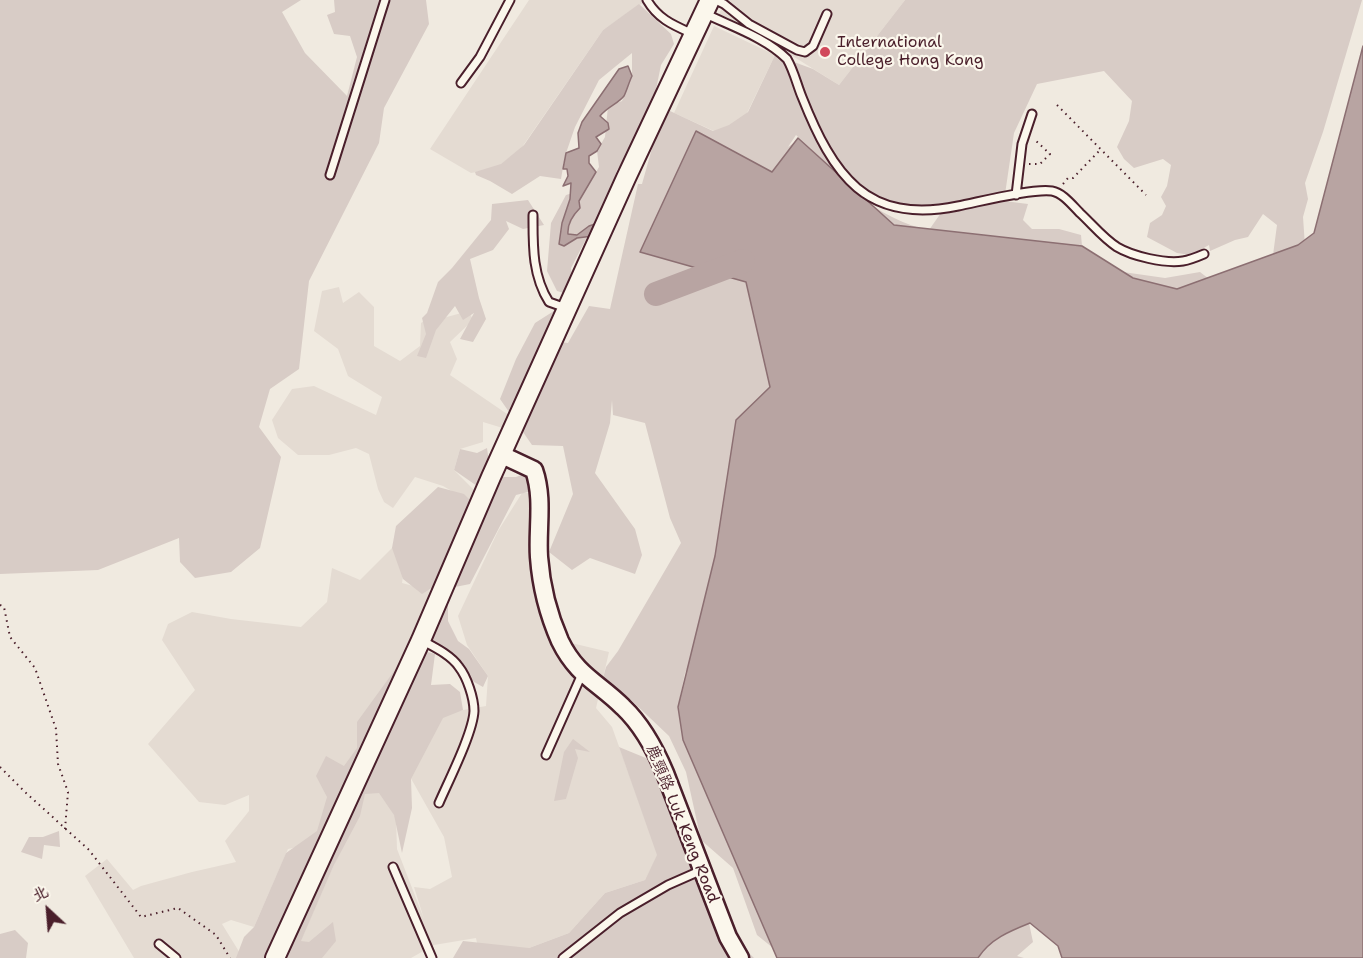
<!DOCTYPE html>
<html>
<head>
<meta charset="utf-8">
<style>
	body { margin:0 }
	#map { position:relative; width:1363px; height:958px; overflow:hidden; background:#f0eae0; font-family:"Shantell Sans","LXGW WenKai TC",sans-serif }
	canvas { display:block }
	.north { position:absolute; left:18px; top:880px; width:60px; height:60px; -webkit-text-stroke:4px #fbf7ec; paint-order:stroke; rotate:334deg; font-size:16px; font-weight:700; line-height:24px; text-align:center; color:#4a1f2b }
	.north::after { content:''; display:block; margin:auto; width:21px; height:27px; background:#4a1f2b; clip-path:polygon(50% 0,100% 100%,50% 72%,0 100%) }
</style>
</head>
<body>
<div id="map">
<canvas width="1363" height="958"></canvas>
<div class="north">北</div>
</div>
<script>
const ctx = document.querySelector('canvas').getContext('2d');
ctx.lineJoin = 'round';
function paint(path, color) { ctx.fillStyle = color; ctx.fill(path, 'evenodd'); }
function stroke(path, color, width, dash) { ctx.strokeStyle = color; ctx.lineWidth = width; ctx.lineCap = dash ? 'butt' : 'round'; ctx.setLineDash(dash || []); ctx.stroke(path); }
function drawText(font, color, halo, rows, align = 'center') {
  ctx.font = font + ' "Shantell Sans","LXGW WenKai TC",sans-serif'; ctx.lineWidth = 4.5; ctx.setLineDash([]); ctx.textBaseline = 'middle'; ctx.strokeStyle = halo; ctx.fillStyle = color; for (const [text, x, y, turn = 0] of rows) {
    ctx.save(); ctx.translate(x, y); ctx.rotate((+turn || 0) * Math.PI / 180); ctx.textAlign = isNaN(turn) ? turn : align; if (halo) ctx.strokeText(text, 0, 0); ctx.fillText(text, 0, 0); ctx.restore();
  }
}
paint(new Path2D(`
	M529,0H647L603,30L520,150L495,169L471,173L430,149Z
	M726,0H905L839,85L759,35L719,14Z
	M714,26L775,55L734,140L674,113Z
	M339,287L343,303L359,292L374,307V346L400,361L420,346L421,323L434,313L443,318L469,311L473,320L450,342L457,359L450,375L510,416L506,429L483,422V442L460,449L454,470L475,491L471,502L443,486L415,477L393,508L384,502L378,489L369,454L356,448L329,455H298L278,438L272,420L292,389L314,386L376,415L382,397L348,376L338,349L314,331L322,291Z
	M522,493H540V572L563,641L609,652L596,708L612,727L658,855L645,880L605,893L569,933L529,948L480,958L476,938L434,945L411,958H293L373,776L396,818L397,849L424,919L414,887L430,889L452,877L444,837L409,775L418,750L446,713L486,706L488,676L467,645L458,616L498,531Z
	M410,530L402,583L432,591L317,843L288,849L254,927L231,920L222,924L243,958H134L85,876L107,859L133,890L141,886L192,872L236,862L225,841L249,811V795L225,805L199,802L148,744L195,690L162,640L168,624L192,612L231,619L301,627L327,602L332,568L360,580Z`), '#e4dbd2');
paint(new Path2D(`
	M0,0H301L282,12L305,53L347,96L357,57L350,36L334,34L327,15L335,12L334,0H426L429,24L384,108L379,143L309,281L299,369L270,389L259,427L281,457L260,548L231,572L195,578L180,562L179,538L98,570L0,574Z
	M905,0H1362L1323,132L1305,183L1308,199L1303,217L1305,246L1285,260L1273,255L1277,225L1263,214L1248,237L1235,240L1210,251L1209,245L1191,255L1177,253L1147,237L1150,223L1162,215L1166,206L1161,197L1167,186L1171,165L1163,159L1134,168L1124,159L1117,147L1129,121L1132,101L1104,71L1037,84L1014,133L1004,201L1028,204L1023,220L1032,229H1059L1081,235L1082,246L1123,272L1165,278L1200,272L1213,282L1211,291L779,269L758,334L772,396L702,637L685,673L678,707L778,952L757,935L733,868L701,840L686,772L669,736L630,699L603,678L606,667L618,651L681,543L670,518L645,423L613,415L612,400L610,423L595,473L635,529L642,555L635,574L590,558L572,570L549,552L573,494L563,446L532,445L500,399L516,359L535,323L557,309L553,341L568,343L589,306L610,309L638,184H642L658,127L670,111L713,131L729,125L748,112L775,55L813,69L839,85ZM796,135L845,181L887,206L943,210L929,230C883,222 827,175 795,142L788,147Z
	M639,4L671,34L674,44L661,65L650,119L617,170L610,193L571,268L574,296L557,291L547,271L551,223L566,195L586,189L599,167L597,151L605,137L608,106L622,101L632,76V53L599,80L575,127L565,156L561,179L540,176L512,194L490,181L476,175L475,172L501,164L524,145L603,30Z
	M528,200L544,225L523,229L506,221L509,229L493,250L470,259L479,298L486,319L473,342L460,339L474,313L463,320L455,306L436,330L426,358L417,356L426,334L422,318L427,313L438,282L452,268L491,220L492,204Z
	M487,448L490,470L477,486L454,470L460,449L477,453Z
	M534,470L536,490L516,495L470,584L455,587L448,598V621L458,641L469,649L488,676L483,687L460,674L444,654L427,639L498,477H516Z
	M438,487L464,494L473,503L435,586L422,594L403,579L392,548L396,526Z
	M424,651L435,654L431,685L450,684L460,692L463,710L443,718L411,779L412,808L402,853L394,815L379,793L365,794L360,816L334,865L301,941L309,942L333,922L336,941L322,958H236L244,937L254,927L286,853L317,831L327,797L316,776L326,756L344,766L357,748V722L397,667L414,655Z
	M573,739L590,752L575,749L578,758L566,799L554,801L564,752Z
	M619,747L658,763L705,871L749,953L754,958H453L463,941L529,948L569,933L605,893L645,880L657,855Z
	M59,831L60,847L44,845L42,859L21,852L29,837H43Z
	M1029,923L1033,942L1017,956L1024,958H978C989,940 1009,931 1029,923Z
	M15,930L28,943L26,958H0V934Z`), '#d8ccc6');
const water = new Path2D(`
	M1363,46V958H1062L1058,946L1030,923C1010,931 990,939 978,958H777L683,740L678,707L715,556L736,420L770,387L746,282L640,252L696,131L772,172L798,138L894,225L1082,246L1133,278L1177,289L1298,245L1314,233Z
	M628,66L632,76C629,82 627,90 624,96C619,103 607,107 600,116L608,123L609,129L596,137L601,144L597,151L589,156V163L596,172L579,201L580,208C573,215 567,223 568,234L577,235L589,226L598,223L593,236L577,238L564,246L559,244L562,223L570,199L571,183L563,186L568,176L567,169H563L566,153L579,148L578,133L582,122L619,69Z`);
paint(water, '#b8a4a2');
stroke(water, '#8c6f72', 1.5);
stroke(new Path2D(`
	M656,294L743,261`), '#b8a4a2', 24);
const service = new Path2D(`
	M647,0C658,19 673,25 693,34
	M716,0L724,4L749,24L797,50L805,52L813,46L827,14
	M706,14C733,27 766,38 787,59C794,71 797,85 802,97C833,175 866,225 958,206C979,202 1032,188 1052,191C1063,193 1072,205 1080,213C1092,224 1103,238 1117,247C1132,256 1165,264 1183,261C1190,260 1197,257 1204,254
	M461,83L480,57L510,0
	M330,175L385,0
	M1016,195L1022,144L1032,114
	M533,215C533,245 532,275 549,302L566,308
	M421,640C434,647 451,655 459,667C467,677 474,698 474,711C473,733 448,782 439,803
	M546,755L582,674
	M393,867L432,958
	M159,944L176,958
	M563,958L620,913L668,885L702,870`);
const tertiary = new Path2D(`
	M502,455L534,470C544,499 537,528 539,557C541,585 549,616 560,641C577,676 598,682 623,707C642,725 655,749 665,773L728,937L740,958`);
const secondary = new Path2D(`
	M275,958L421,640L491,477L626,178L710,0`);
stroke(service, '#4a1f2b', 11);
stroke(tertiary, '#4a1f2b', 21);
stroke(secondary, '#4a1f2b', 22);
stroke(new Path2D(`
	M1057,105L1146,195
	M1029,164H1040L1050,154L1034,139
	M1063,184L1068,178H1073L1101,149
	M0,605L4,607L10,637L35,668L56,729L58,764L68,792L65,829
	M0,767L25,792L89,850L141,917L178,908L216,935L230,958`), '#4a1f2b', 2, [1.5, 4.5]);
stroke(service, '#fbf7ec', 7);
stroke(tertiary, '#fbf7ec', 16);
stroke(secondary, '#fbf7ec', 18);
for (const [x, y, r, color] of [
	[825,52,6,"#d1495b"]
]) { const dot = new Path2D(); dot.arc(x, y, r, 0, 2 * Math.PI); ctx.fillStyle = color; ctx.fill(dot); stroke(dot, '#fbf7ec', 2); }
drawText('16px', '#4a1f2b', '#fbf7ec', [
	["International",837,43],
	["College Hong Kong",837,61]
], 'left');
drawText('16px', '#4a1f2b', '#fbf7ec', [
	["鹿頸路 Luk Keng Road",682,824,68]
]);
</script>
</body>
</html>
